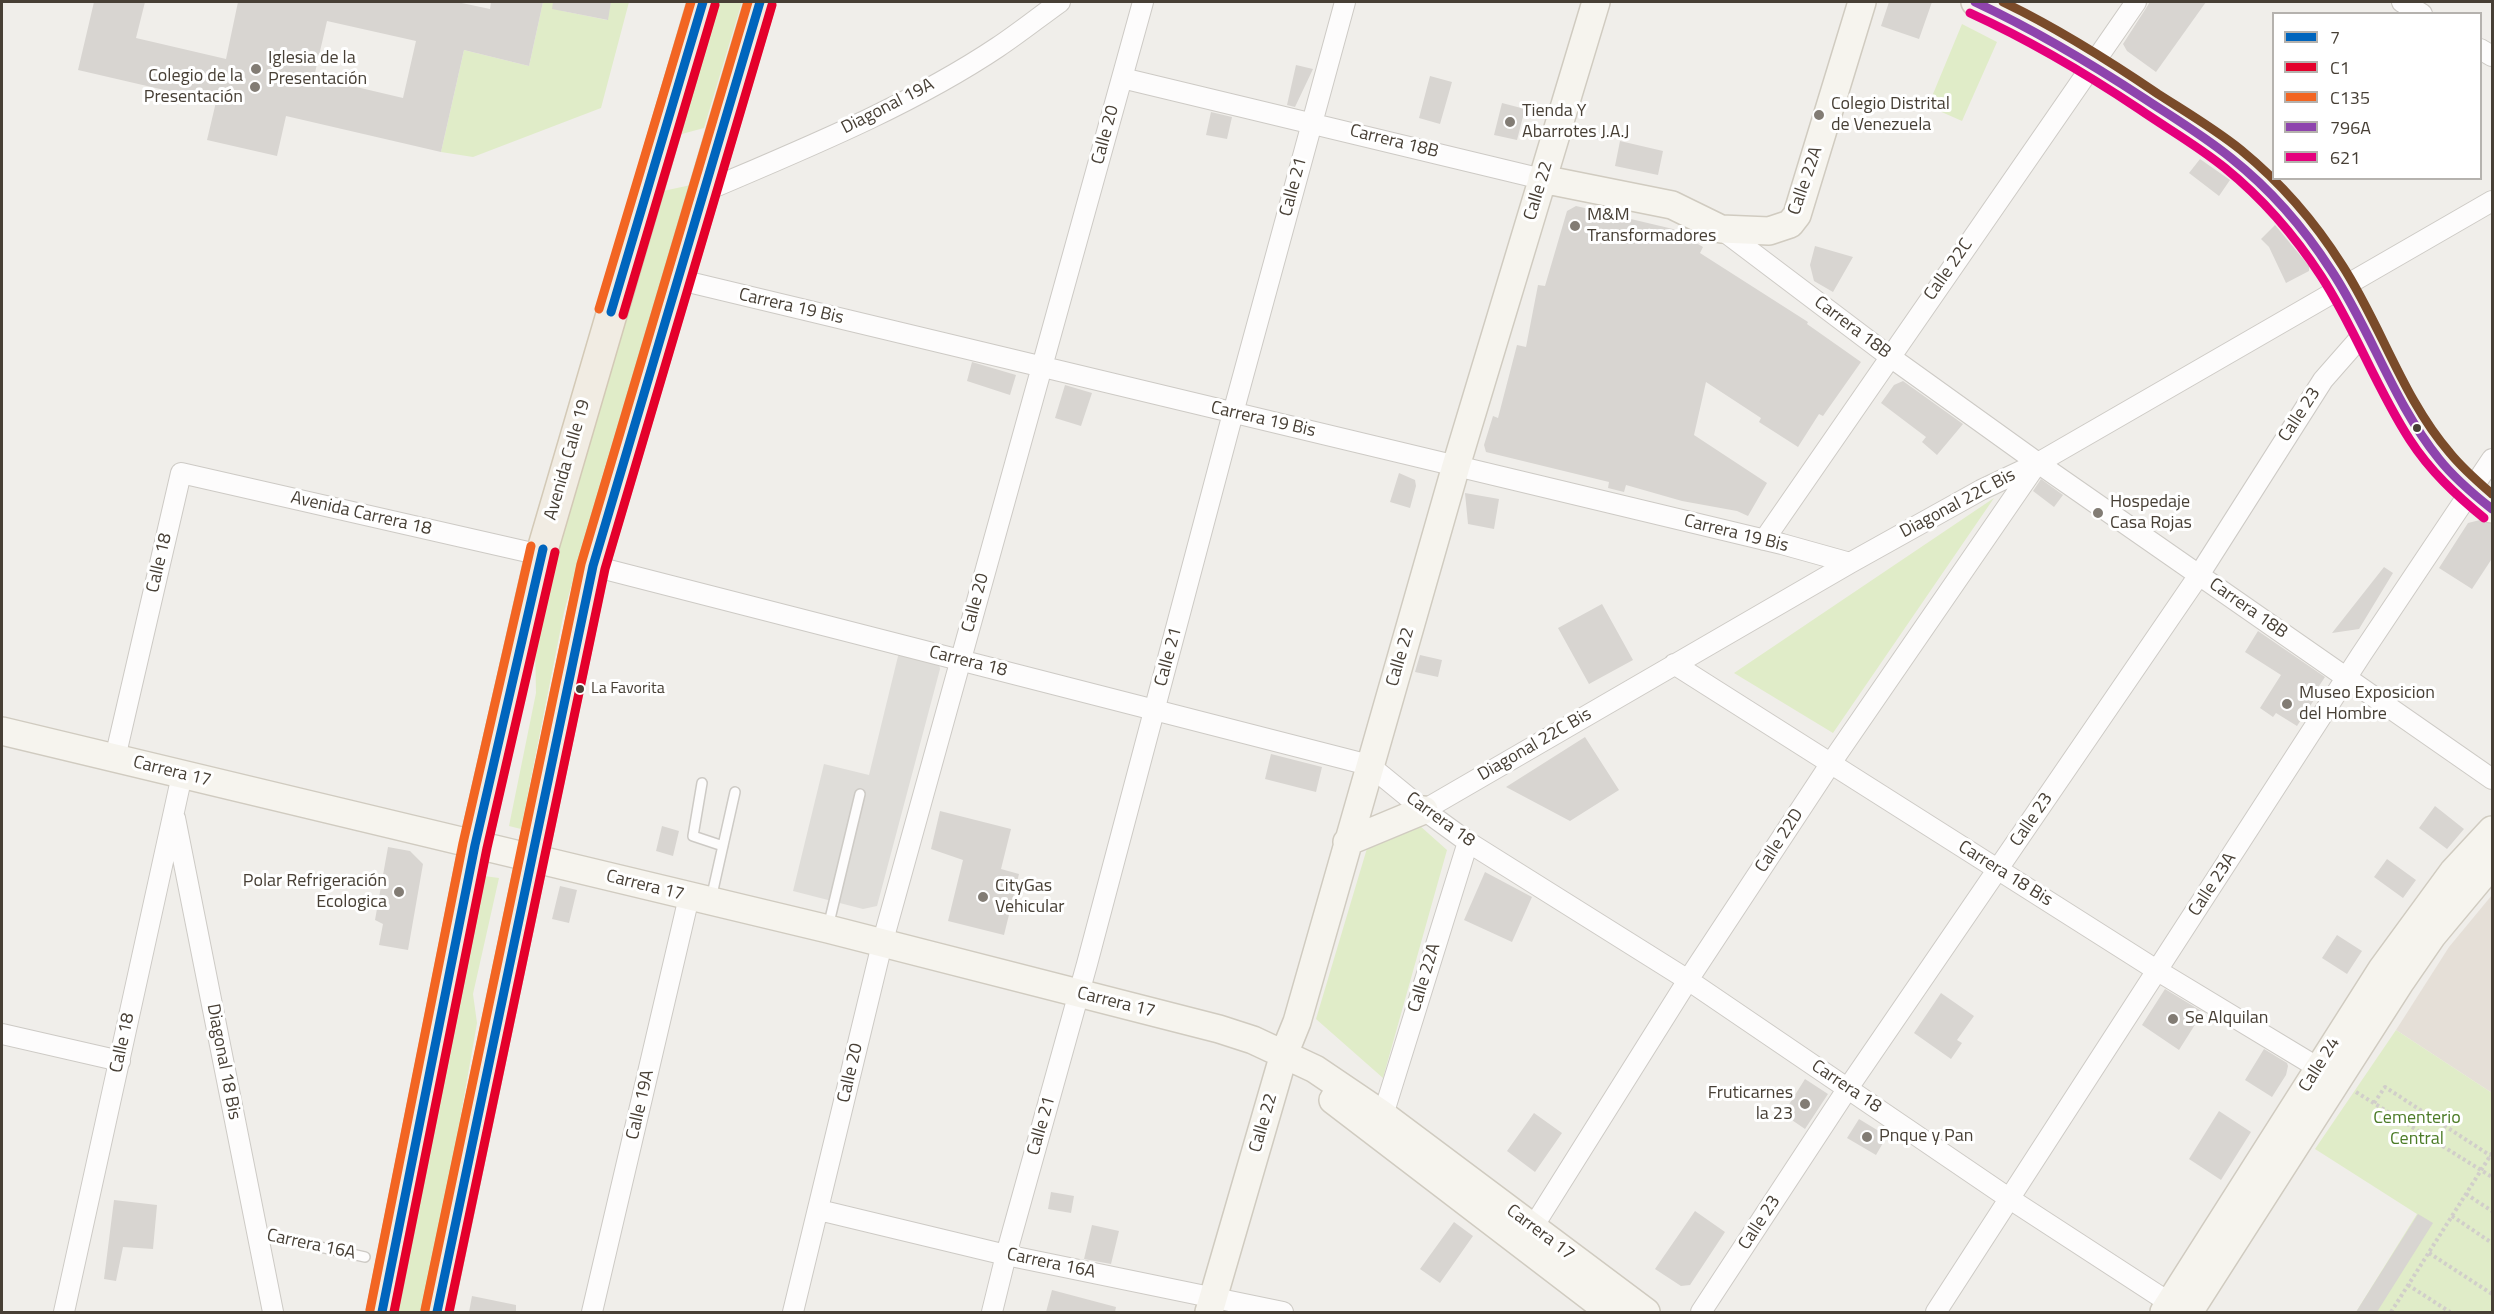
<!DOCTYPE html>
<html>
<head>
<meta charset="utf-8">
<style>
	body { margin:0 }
	#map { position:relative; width:2494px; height:1314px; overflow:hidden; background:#f0eeea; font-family:"Titillium Web",sans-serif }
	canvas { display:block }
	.frame { position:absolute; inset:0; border:3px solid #473f35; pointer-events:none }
	.legend { position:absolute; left:2272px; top:12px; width:210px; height:168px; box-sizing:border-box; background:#fff; border:2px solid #b5b2ae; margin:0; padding:8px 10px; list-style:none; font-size:18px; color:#473f35 }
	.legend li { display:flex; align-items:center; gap:12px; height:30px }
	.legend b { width:30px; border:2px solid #b5b2ae }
</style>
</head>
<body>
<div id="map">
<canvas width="2494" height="1314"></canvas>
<div class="frame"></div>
<ul class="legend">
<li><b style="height:8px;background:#0065bd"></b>7</li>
<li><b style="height:8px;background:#e4002b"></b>C1</li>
<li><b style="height:8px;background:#f26522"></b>C135</li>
<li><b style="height:8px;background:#8e44ad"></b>796A</li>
<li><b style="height:8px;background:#e5007d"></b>621</li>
</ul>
</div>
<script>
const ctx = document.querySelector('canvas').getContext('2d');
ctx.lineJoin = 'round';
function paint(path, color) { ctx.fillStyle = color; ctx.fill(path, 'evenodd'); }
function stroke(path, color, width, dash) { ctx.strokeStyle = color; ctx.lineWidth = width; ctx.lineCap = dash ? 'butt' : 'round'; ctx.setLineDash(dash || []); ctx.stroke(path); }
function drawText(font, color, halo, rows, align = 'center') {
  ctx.font = font + ' "Titillium Web",sans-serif'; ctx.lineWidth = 6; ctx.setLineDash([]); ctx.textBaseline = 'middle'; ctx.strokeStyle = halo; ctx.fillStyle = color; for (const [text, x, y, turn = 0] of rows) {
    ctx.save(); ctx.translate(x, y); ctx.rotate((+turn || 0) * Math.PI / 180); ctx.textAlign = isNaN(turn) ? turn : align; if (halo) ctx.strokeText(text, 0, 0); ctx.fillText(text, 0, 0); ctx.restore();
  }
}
paint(new Path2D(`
	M2492,895V1093L2396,1030L2449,947Z`), '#e5dfd7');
paint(new Path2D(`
	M543,2H565L563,11L607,20L611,2H629L601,108L473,157L441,152L464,50L529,66Z
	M718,2H742L704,128L678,135Z
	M1962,24L1997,42L1962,121L1928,106Z
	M691,185L604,470L564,612L521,829L509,826L536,693L535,644L566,516L663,191Z
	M1994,498L1833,733L1734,673Z
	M1419,825L1447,850L1383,1078L1316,1019L1368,845Z
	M484,876L499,878L473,994L477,1023L453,1160L421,1312H396Z
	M2396,1030L2492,1093V1312H2356L2417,1214L2315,1149Z`), '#e0ecc8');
paint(new Path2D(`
	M900,648L938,658L940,669L877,906L863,909L793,891L824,764L869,775Z`), '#dfddd9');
paint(new Path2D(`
	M94,2H145L136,38L226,59L238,2H457L490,9L491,2H543L529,66L464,50L441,152L286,116L277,156L207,140L216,102L78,70ZM327,21L416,41L403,98L314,77Z
	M553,2H611L608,20L552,9Z
	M1889,2H1932L1919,39L1881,26Z
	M2150,2H2206L2156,72L2127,51L2123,44Z
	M1296,65L1313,69L1295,107L1287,105Z
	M1430,76L1452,82L1440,124L1419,118Z
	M1502,103L1525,109L1517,140L1494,135Z
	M1211,112L1232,117L1227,139L1206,135Z
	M1620,141L1663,151L1658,175L1615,166Z
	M2200,159L2230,180L2219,196L2189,173Z
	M1576,206L1673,229L1703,247L1700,253L1808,322L1807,324L1861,362L1823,416L1819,414L1798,447L1759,422L1761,418L1706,382L1694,435L1767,483L1748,516L1737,511L1682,501L1626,485L1624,492L1608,488L1609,482L1486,452L1484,445L1493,416L1498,418L1517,345L1526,347L1538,285L1545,286L1567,211Z
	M2275,225L2309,266V271L2286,283L2269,247L2261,239Z
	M1815,246L1853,257L1833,292L1814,281L1810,265Z
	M972,362L1016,375L1010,395L967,381Z
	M1903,381L1963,424L1937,455L1922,442L1926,437L1881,403L1894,385Z
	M1065,385L1092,393L1081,426L1055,418Z
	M1399,473L1415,480L1416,486L1410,508L1390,502Z
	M2041,479L2063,495L2054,507L2033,491Z
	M1465,493L1499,499L1494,529L1468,524Z
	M2480,520L2493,524V557L2472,589L2439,568L2468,523Z
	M2384,567L2393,573L2359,629L2332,633Z
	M1602,604L1633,660L1589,684L1558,628Z
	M2258,631L2325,677L2311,698L2314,700L2297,726L2276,713L2273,717L2260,708L2281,675L2245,652Z
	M1420,655L1442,660L1438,677L1415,672Z
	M1585,737L1619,790L1570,821L1506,787Z
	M1271,754L1322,767L1316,792L1265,779Z
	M2435,806L2464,829L2447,849L2419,828Z
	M940,811L1011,829L1001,869L1019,874L1004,935L948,921L963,860L931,849Z
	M662,826L679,831L673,856L656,851Z
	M388,847L410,851L423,864L408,950L379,945L383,924L375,920Z
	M2387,859L2416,880L2403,898L2374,877Z
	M1485,872L1532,897L1512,942L1464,920Z
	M560,886L577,890L569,923L552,919Z
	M2337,935L2362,951L2347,974L2322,958Z
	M2165,989L2203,1012L2179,1050L2142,1025Z
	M1941,993L1974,1016L1957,1040L1962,1043L1951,1059L1914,1033Z
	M2264,1049L2287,1063L2288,1066L2286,1075L2272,1097L2245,1080Z
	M1805,1079L1828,1094L1805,1129L1783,1114Z
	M2219,1111L2251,1132L2221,1180L2189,1159Z
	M1534,1113L1562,1133L1535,1172L1507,1151Z
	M1859,1119L1887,1136L1876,1155L1847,1138Z
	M1051,1192L1074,1196L1071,1213L1048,1209Z
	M114,1200L157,1205L153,1249L123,1247L116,1281L104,1279Z
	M1695,1211L1725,1232L1690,1285L1681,1286L1655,1269Z
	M2418,1214L2433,1223L2377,1312H2356Z
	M1454,1222L1473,1236L1440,1283L1420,1269Z
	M1092,1225L1119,1231L1111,1264L1084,1259Z
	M1052,1290L1116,1307L1115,1312H1046Z
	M472,1296L516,1305V1312H469Z`), '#d8d5d1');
const lane = new Path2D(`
	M702,783L693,836L723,846
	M711,899L735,792
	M828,927L860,794
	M257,1233L365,1257`);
const street = new Path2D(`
	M2402,2L2422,14
	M2480,49L2492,56
	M1122,78L1542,179
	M703,192C801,150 910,106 998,47C1019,33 1039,17 1060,2
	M1721,229L1889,356L2038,463L2492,779
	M676,279L1782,544L1850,563
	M1764,540L2136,2
	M593,566L1369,765L1424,810L1468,842L1688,980L2010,1199L2179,1309
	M1674,664L2158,971L2330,1075
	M115,758L181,473L541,555
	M1424,810L1850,563L1981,490L2038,463L2492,201
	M175,818L273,1312
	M2,1034L120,1061
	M1383,1115L1468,842
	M819,1210L1006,1255L1283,1312
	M1533,1227L1688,980L1831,763L2036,465
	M64,1312L182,775
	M592,1312L689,897
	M793,1312L882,944L1143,2
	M992,1312L1006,1255L1087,964L1233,413L1345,2
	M1701,1312L1848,1088L2199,575L2323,380L2366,331
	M1936,1312L2361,655L2492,459`);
const secondary = new Path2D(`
	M1975,2C2036,29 2093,64 2148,101C2176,120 2207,138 2234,160C2277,196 2313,239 2342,287C2393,371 2406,447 2492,509
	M1542,179L1672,205L1721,229L1769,231L1790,224L1797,215L1862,2
	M2,731L828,929L1219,1029L1253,1040L1315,1069L1383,1115L1646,1312
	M1347,842L1424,810
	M1333,1100L1610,1312
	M1209,1312L1284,1054L1297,1022L1456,466L1596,2
	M2164,1312L2382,969L2453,872L2492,830
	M2189,1312L2401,981L2432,936L2492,864`);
const primary = new Path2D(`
	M382,1312L475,845L541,555L703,2
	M437,1312L593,566L760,2`);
stroke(lane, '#cdcac5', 12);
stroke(street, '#cdcac5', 22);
stroke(secondary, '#d0cbc0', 30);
stroke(primary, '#d3c9b6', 33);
stroke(new Path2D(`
	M2356,1092L2492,1177
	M2374,1103L2385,1087L2491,1156
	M2466,1194L2492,1211
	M2452,1216L2492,1243
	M2429,1253L2492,1294
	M2408,1285L2450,1312
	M2391,1312L2492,1153`), '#d1ceca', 4, [3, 3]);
stroke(lane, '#fdfcfc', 9);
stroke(street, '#fdfcfc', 20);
stroke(secondary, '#f6f4ee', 27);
stroke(primary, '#f1ece3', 30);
stroke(new Path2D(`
	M611,312L703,2
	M382,1312L475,845L543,549
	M437,1312L593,566L760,2`), '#0065bd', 9);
stroke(new Path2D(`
	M623,315L715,5
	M394,1312L487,848L555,552
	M449,1312L605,569L772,5`), '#e4002b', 9);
stroke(new Path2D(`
	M599,309L691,2
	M370,1310L463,843L531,546
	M425,1310L581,564L748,2`), '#f26522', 9);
stroke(new Path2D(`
	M1975,2C2035,30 2090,63 2145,99C2174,118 2204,136 2231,158C2270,189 2304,228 2331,270C2371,330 2393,402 2439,459C2454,478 2473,494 2492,509`), '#8e44ad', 9);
stroke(new Path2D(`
	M1970,13C2029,40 2085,73 2139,109C2168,129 2198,146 2225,168C2263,199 2295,236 2321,276C2355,328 2376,388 2410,440C2430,471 2456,495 2484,518`), '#e5007d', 9);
stroke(new Path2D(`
	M2003,2C2057,28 2108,60 2158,94C2186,112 2215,129 2241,150C2280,182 2315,222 2342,265C2381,325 2403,399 2450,453C2463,469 2477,481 2492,494`), '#7a4b2a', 9);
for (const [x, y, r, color] of [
	[256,69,6,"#827c74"],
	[255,87,6,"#827c74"],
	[1819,115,6,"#827c74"],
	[1510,122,6,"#827c74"],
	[1575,226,6,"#827c74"],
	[2417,428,5,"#473f35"],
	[2098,513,6,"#827c74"],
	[580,689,5,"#473f35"],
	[2287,704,6,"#827c74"],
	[399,892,6,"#827c74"],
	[983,897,6,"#827c74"],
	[2173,1019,6,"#827c74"],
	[1805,1104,6,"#827c74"],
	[1867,1137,6,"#827c74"]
]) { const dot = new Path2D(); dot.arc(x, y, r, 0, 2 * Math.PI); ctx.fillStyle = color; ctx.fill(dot); stroke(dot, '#fff', 2); }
drawText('16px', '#473f35', '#fff', [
	["La Favorita",591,689]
], 'left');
drawText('18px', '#473f35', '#fff', [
	["Iglesia de la",268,59],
	["Presentación",268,80],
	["Colegio de la",243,77,"right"],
	["Presentación",243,98,"right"],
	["Colegio Distrital",1831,105],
	["de Venezuela",1831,126],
	["Tienda Y",1522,112],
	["Abarrotes J.A.J",1522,133],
	["M&M",1587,216],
	["Transformadores",1587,237],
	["Hospedaje",2110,503],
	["Casa Rojas",2110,524],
	["Museo Exposicion",2299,694],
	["del Hombre",2299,715],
	["Polar Refrigeración",387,882,"right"],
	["Ecologica",387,903,"right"],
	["CityGas",995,887],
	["Vehicular",995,908],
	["Se Alquilan",2185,1019],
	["Fruticarnes",1793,1094,"right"],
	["la 23",1793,1115,"right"],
	["Pnque y Pan",1879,1137]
], 'left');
drawText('18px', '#473f35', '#fff', [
	["Diagonal 19A",888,107,-27],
	["Calle 20",1106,135,-75],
	["Carrera 18B",1394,142,14],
	["Calle 22A",1806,181,-71],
	["Calle 21",1294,187,-75],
	["Calle 22",1539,191,-73],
	["Calle 22C",1949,270,-55],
	["Carrera 19 Bis",791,307,13],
	["Carrera 18B",1852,328,37],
	["Calle 23",2300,415,-57],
	["Carrera 19 Bis",1263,420,13],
	["Avenida Calle 19",568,460,-74],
	["Diagonal 22C Bis",1958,504,-28],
	["Avenida Carrera 18",361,514,13],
	["Carrera 19 Bis",1736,534,14],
	["Calle 18",160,563,-77],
	["Calle 20",976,603,-75],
	["Carrera 18B",2248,609,35],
	["Calle 21",1169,657,-75],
	["Calle 22",1401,657,-74],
	["Carrera 18",968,662,14],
	["Diagonal 22C Bis",1535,745,-30],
	["Carrera 17",172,772,14],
	["Carrera 18",1440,820,36],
	["Calle 23",2032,820,-56],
	["Calle 22D",1780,841,-57],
	["Carrera 18 Bis",2005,874,32],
	["Calle 23A",2213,885,-57],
	["Carrera 17",645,886,14],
	["Calle 22A",1425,978,-73],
	["Carrera 17",1116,1003,14],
	["Calle 18",123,1043,-78],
	["Diagonal 18 Bis",223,1062,79],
	["Calle 24",2320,1065,-58],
	["Calle 20",851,1073,-77],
	["Carrera 18",1846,1087,34],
	["Calle 19A",641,1105,-77],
	["Calle 22",1264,1123,-74],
	["Calle 21",1042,1126,-74],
	["Calle 23",1760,1223,-57],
	["Carrera 17",1540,1233,37],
	["Carrera 16A",311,1245,12],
	["Carrera 16A",1051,1264,12]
]);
drawText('18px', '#4b7b26', '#fff', [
	["Cementerio",2417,1119],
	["Central",2417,1140]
]);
</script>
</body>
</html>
